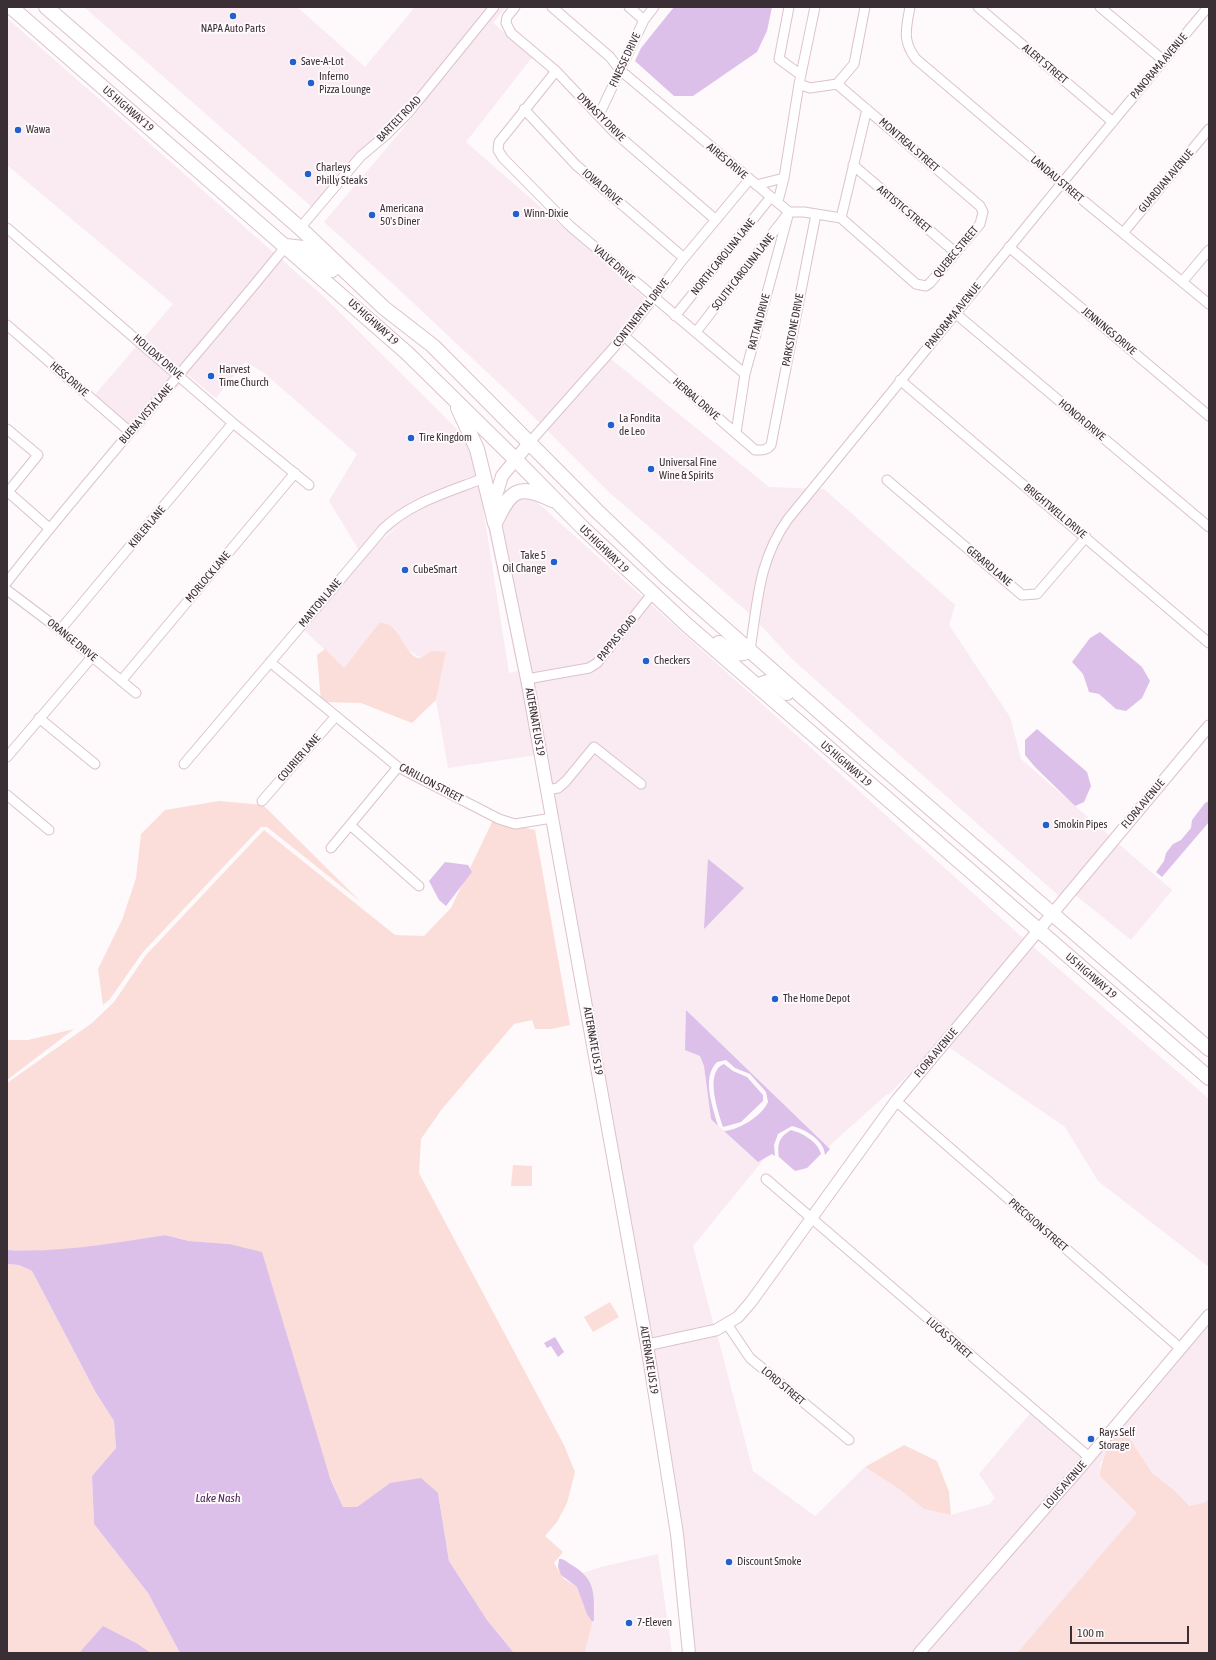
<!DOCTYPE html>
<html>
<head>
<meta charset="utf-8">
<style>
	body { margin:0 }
	#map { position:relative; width:1216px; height:1660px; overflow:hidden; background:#fef9fb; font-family:"Asap Condensed",sans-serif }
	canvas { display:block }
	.frame { position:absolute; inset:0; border:8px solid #392f34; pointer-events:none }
	.scale { position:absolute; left:1070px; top:1626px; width:119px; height:18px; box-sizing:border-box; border:2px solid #392f34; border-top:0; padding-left:5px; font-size:12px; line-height:14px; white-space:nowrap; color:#392f34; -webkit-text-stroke:3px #fef9fb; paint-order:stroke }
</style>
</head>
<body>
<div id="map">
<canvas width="1216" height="1660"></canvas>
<div class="frame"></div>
<div class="scale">100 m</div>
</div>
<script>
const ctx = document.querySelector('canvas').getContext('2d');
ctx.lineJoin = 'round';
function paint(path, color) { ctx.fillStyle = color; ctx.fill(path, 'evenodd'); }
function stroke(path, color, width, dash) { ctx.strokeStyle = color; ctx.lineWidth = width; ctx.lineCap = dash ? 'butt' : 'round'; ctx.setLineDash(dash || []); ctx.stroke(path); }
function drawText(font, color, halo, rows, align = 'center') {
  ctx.font = font + ' "Asap Condensed",sans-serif'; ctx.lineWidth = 4; ctx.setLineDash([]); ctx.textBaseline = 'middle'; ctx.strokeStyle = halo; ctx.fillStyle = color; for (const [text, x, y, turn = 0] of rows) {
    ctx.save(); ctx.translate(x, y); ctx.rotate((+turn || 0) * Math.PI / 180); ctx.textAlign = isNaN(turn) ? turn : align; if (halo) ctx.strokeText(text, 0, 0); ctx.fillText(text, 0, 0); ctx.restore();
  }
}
paint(new Path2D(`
	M84,7H297L365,67L415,7H506L493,23L533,56L466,142L654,306L611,359L769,487L824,489L955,605L949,625L1010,717L1021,759L1172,890L1131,940L1074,894L1067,903L868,727L791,658L750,614L611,494L522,405L391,282L324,222L423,105L417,100L313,208Z
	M7,18L323,296L470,442L490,525L537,755L448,768L436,700L446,652L421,658L408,650L395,629L379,623L344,668L304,630L361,554L407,521L360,552L329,501L357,454L263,372L245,362L216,398L188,375L136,435L92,398L173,304L7,165ZM481,495L518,671L509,673Z
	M530,496L1024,939L926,1057L888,1095L887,1094L828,1147L686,1010L704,1066L711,1119L758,1162L765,1158L693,1246L714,1326L650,1340L499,524L509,504L520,498Z
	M1031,945L1209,1099V1267L1098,1181L1065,1127L947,1046Z
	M1209,1322V1498L1206,1502L1191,1506L1174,1490L1152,1473L1130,1439L1119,1430L1107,1443V1454L1100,1464V1476L1138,1513L1057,1607L1017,1653H926Z
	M717,1334L753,1471L815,1516L865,1467L899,1489L924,1509L951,1515L990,1504L995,1498L979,1474L1034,1409L1086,1454L913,1653H694L652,1349Z
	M658,1554L672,1653L585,1652L594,1614L583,1573L601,1567Z`), '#f9ebf1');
paint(new Path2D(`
	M379,623C399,622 401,646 414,656C422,662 426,652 433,651C437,650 442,652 446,652L436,700L412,723L361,703L321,702L317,655L325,649L344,668Z
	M219,801L263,805L361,902L267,827H261L143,952L110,999L103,1005L98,969L122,920L136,878L141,834L165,810Z
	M493,820L535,830L570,1025L551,1029H535L532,1020L514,1024L442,1109L421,1139L419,1173L564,1445L575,1472L567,1503L557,1522L545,1536L563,1552L554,1563L564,1579L577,1587L592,1623L585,1652L583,1653H514L487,1620L449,1561L438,1493L390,1483L357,1507H343L229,1244L189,1241L165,1235L71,1250L32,1251L7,1250V1083L92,1023L114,1002L146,955L264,830L395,935L424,936L451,908Z
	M74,1029L7,1080V1040H28Z
	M513,1165L532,1166V1186H511Z
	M7,1264L19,1265L32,1271L96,1393L114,1421L116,1448L92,1476L94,1524L148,1593L180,1653H151L138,1644L87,1645L79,1653H7Z
	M610,1302L619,1317L593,1332L584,1317Z
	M1119,1430L1130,1439L1152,1473L1174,1490L1190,1506L1206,1502L1209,1498V1653H1017L1137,1513L1100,1476C1100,1461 1107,1458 1107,1443Z
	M904,1445L937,1461L949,1492L951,1515L924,1509L899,1489L865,1467Z`), '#fbdeda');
paint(new Path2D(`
	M674,7H772L767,31L757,52L693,96H674L635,61L641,48Z
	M1100,632L1142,667L1150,681L1142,698L1126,711L1116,709L1099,694L1089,692L1083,674L1072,662L1090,638Z
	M1037,729L1087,772L1091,786L1084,802L1075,806L1035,767L1025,755V740Z
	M1209,801V822L1162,877L1156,872L1164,861L1166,853L1173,844L1181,840L1191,828L1192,820L1205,803Z
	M708,859L744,888L704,929Z
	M445,862L468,865L472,872L446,906L439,900L429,881Z
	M686,1010L830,1149L825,1155C824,1140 805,1129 792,1126L778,1134L774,1145L775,1156L772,1154L758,1162L724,1131C739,1130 762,1116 768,1102L766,1092L750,1074L735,1068L726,1060L717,1062C701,1078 713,1107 718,1126L711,1119L704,1066L700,1056L685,1050Z
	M724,1064L733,1071L747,1077L763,1095V1101L741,1122L723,1127C718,1111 704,1072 724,1064Z
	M791,1130C803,1133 818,1142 821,1154L807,1168L795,1171L779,1157C777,1144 779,1137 791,1130Z
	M165,1235L189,1241L229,1244L262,1252L330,1478L343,1507H357L390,1483L421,1478L438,1493L449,1561L487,1620L514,1653H180L148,1593L94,1524L92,1476L116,1448L114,1421L96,1393L32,1271L19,1265L7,1264V1250C61,1253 112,1243 165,1235Z
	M555,1337L564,1352L558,1357L551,1346L547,1348L544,1343Z
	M559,1559C564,1559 566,1561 570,1564C596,1579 594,1592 594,1620L592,1622L587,1614L577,1587L561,1575L558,1567Z
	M103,1626L138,1644L151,1653H79Z`), '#dcc0ea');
const minor = new Path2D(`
	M515,7L507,17L506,23L511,33L556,71L613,131L716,220
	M552,7L610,57L620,70L789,212H804L841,218L916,284L926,286L930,283L980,224L983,212L980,206L837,84
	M629,7L644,20
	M789,7L779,59L801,75
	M910,7C906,29 902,41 916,59L1062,183L1209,304
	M978,7L1113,122
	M1100,7L1163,60
	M556,71L499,142L498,150L503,158L570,226L745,374
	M799,84L810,88L837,84L854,64L865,7
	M524,109L576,165L684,258
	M599,115L644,20L654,7
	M853,165L955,252
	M756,185L784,178
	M778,201L784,178L799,84L815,7
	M841,218L867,109
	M7,228L233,423L309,485
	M300,228L361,156L386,135L409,112L494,7
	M1123,233L1209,129
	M1009,247L1209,416
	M1182,282L1209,250
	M955,313L1209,527
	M675,316L770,198
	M7,325L130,432
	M696,332L786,216
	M624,336L755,450C762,450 766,451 771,445L816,214
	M900,380L1209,643
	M7,429L38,455L8,492
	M736,433L745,374L789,212
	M530,442L624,336L684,258L749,180
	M887,480L1022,595L1037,594L1086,537
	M7,491L49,528
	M7,582C97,467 195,359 286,246
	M7,590L60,630L136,693
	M60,630L233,423
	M750,650C758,601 758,561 788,519L1062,183L1208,7
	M270,662L398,767L499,819L515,824L552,818
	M527,679L589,668L597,663L652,594
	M121,681L295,473
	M39,718L95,764
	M7,757L92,657
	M184,764L383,529C411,502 449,492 484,478
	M547,790L558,788L566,781L594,747L641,784
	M7,795L49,830
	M262,801L336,716
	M350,825L419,886
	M331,848L398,767
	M896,1101L1180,1348
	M766,1179L1089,1457
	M727,1324L750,1358L849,1440`);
const tertiary = new Path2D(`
	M647,1345L716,1330L738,1317L751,1302L896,1101L1209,726
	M919,1653L1080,1468L1209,1315`);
const secondary = new Path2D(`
	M530,442L502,476L496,496L495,523L527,679L647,1345L677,1534L689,1653`);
const trunk = new Path2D(`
	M11,7L407,353L515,459L583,528L687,625L1209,1078
	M46,7L300,228L384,308L433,346L597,511L666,577L873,759L1209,1049
	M286,246L303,248L332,270
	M458,408L477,449L495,523
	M495,523C510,492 517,482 552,500
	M719,643C730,651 737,658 750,650
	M758,687C770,676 777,685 787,693`);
stroke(minor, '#dcc2cd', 11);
stroke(tertiary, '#dcc2cd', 13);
stroke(secondary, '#dcc2cd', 14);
stroke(trunk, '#dcc2cd', 16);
stroke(minor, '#fff', 9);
stroke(tertiary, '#fff', 11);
stroke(secondary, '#fff', 12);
stroke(trunk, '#fff', 14);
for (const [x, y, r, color] of [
	[233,16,4,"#2260cd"],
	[293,62,4,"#2260cd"],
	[311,83,4,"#2260cd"],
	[18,130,4,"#2260cd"],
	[308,174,4,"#2260cd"],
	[516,214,4,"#2260cd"],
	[372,215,4,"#2260cd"],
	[211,376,4,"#2260cd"],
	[611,425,4,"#2260cd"],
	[411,438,4,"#2260cd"],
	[651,469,4,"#2260cd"],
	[554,562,4,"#2260cd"],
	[405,570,4,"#2260cd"],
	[646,661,4,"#2260cd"],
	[1046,825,4,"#2260cd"],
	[775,999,4,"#2260cd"],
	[1091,1439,4,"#2260cd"],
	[729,1562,4,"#2260cd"],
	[629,1623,4,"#2260cd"]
]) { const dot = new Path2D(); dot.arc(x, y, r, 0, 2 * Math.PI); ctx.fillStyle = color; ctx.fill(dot); stroke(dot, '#fef9fb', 1.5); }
drawText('11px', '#392f34', '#fef9fb', [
	["NAPA Auto Parts",233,29,"center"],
	["Save-A-Lot",301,62],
	["Inferno",319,77],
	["Pizza Lounge",319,90],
	["Wawa",26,130],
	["Charleys",316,168],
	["Philly Steaks",316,181],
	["Americana",380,209],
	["50's Diner",380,222],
	["Winn-Dixie",524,214],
	["Harvest",219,370],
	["Time Church",219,383],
	["La Fondita",619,419],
	["de Leo",619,432],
	["Tire Kingdom",419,438],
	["Universal Fine",659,463],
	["Wine & Spirits",659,476],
	["Take 5",546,556,"right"],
	["Oil Change",546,569,"right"],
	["CubeSmart",413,570],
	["Checkers",654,661],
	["Smokin Pipes",1054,825],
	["The Home Depot",783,999],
	["Rays Self",1099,1433],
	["Storage",1099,1446],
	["Discount Smoke",737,1562],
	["7-Eleven",637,1623]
], 'left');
drawText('11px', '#392f34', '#fef9fb', [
	["FINESSE DRIVE",625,60,-65],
	["ALERT STREET",1045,64,40],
	["PANORAMA AVENUE",1159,66,-50],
	["US HIGHWAY 19",128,109,41],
	["DYNASTY DRIVE",601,117,45],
	["BARTELT ROAD",399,119,-46],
	["MONTREAL STREET",909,145,41],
	["AIRES DRIVE",727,161,40],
	["LANDAU STREET",1057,179,40],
	["GUARDIAN AVENUE",1166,181,-50],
	["IOWA DRIVE",602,187,41],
	["ARTISTIC STREET",904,209,40],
	["QUEBEC STREET",956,252,-50],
	["NORTH CAROLINA LANE",723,257,-51],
	["VALVE DRIVE",614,264,41],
	["SOUTH CAROLINA LANE",743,272,-52],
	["CONTINENTAL DRIVE",641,313,-52],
	["PANORAMA AVENUE",953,316,-51],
	["US HIGHWAY 19",373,322,42],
	["RATTAN DRIVE",759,322,-75],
	["PARKSTONE DRIVE",793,330,-79],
	["JENNINGS DRIVE",1109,331,40],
	["HOLIDAY DRIVE",158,357,41],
	["HESS DRIVE",69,379,41],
	["HERBAL DRIVE",696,399,41],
	["BUENA VISTA LANE",146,414,-49],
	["HONOR DRIVE",1082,420,40],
	["BRIGHTWELL DRIVE",1055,511,40],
	["KIBLER LANE",147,527,-50],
	["US HIGHWAY 19",604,549,44],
	["GERARD LANE",989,566,40],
	["MORLOCK LANE",208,577,-50],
	["MANTON LANE",320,603,-50],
	["PAPPAS ROAD",617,638,-51],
	["ORANGE DRIVE",72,640,39],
	["ALTERNATE US 19",535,722,80],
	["COURIER LANE",299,758,-49],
	["US HIGHWAY 19",846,764,41],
	["CARILLON STREET",431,783,28],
	["FLORA AVENUE",1143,804,-50],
	["US HIGHWAY 19",1091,976,41],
	["ALTERNATE US 19",593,1041,80],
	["FLORA AVENUE",936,1053,-50],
	["PRECISION STREET",1038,1225,41],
	["LUCAS STREET",949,1338,41],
	["ALTERNATE US 19",649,1360,81],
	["LORD STREET",783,1386,40],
	["LOUIS AVENUE",1065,1485,-49]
]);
drawText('italic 12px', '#4b275a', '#fef9fb', [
	["Lake Nash",218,1498]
]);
</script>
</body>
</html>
